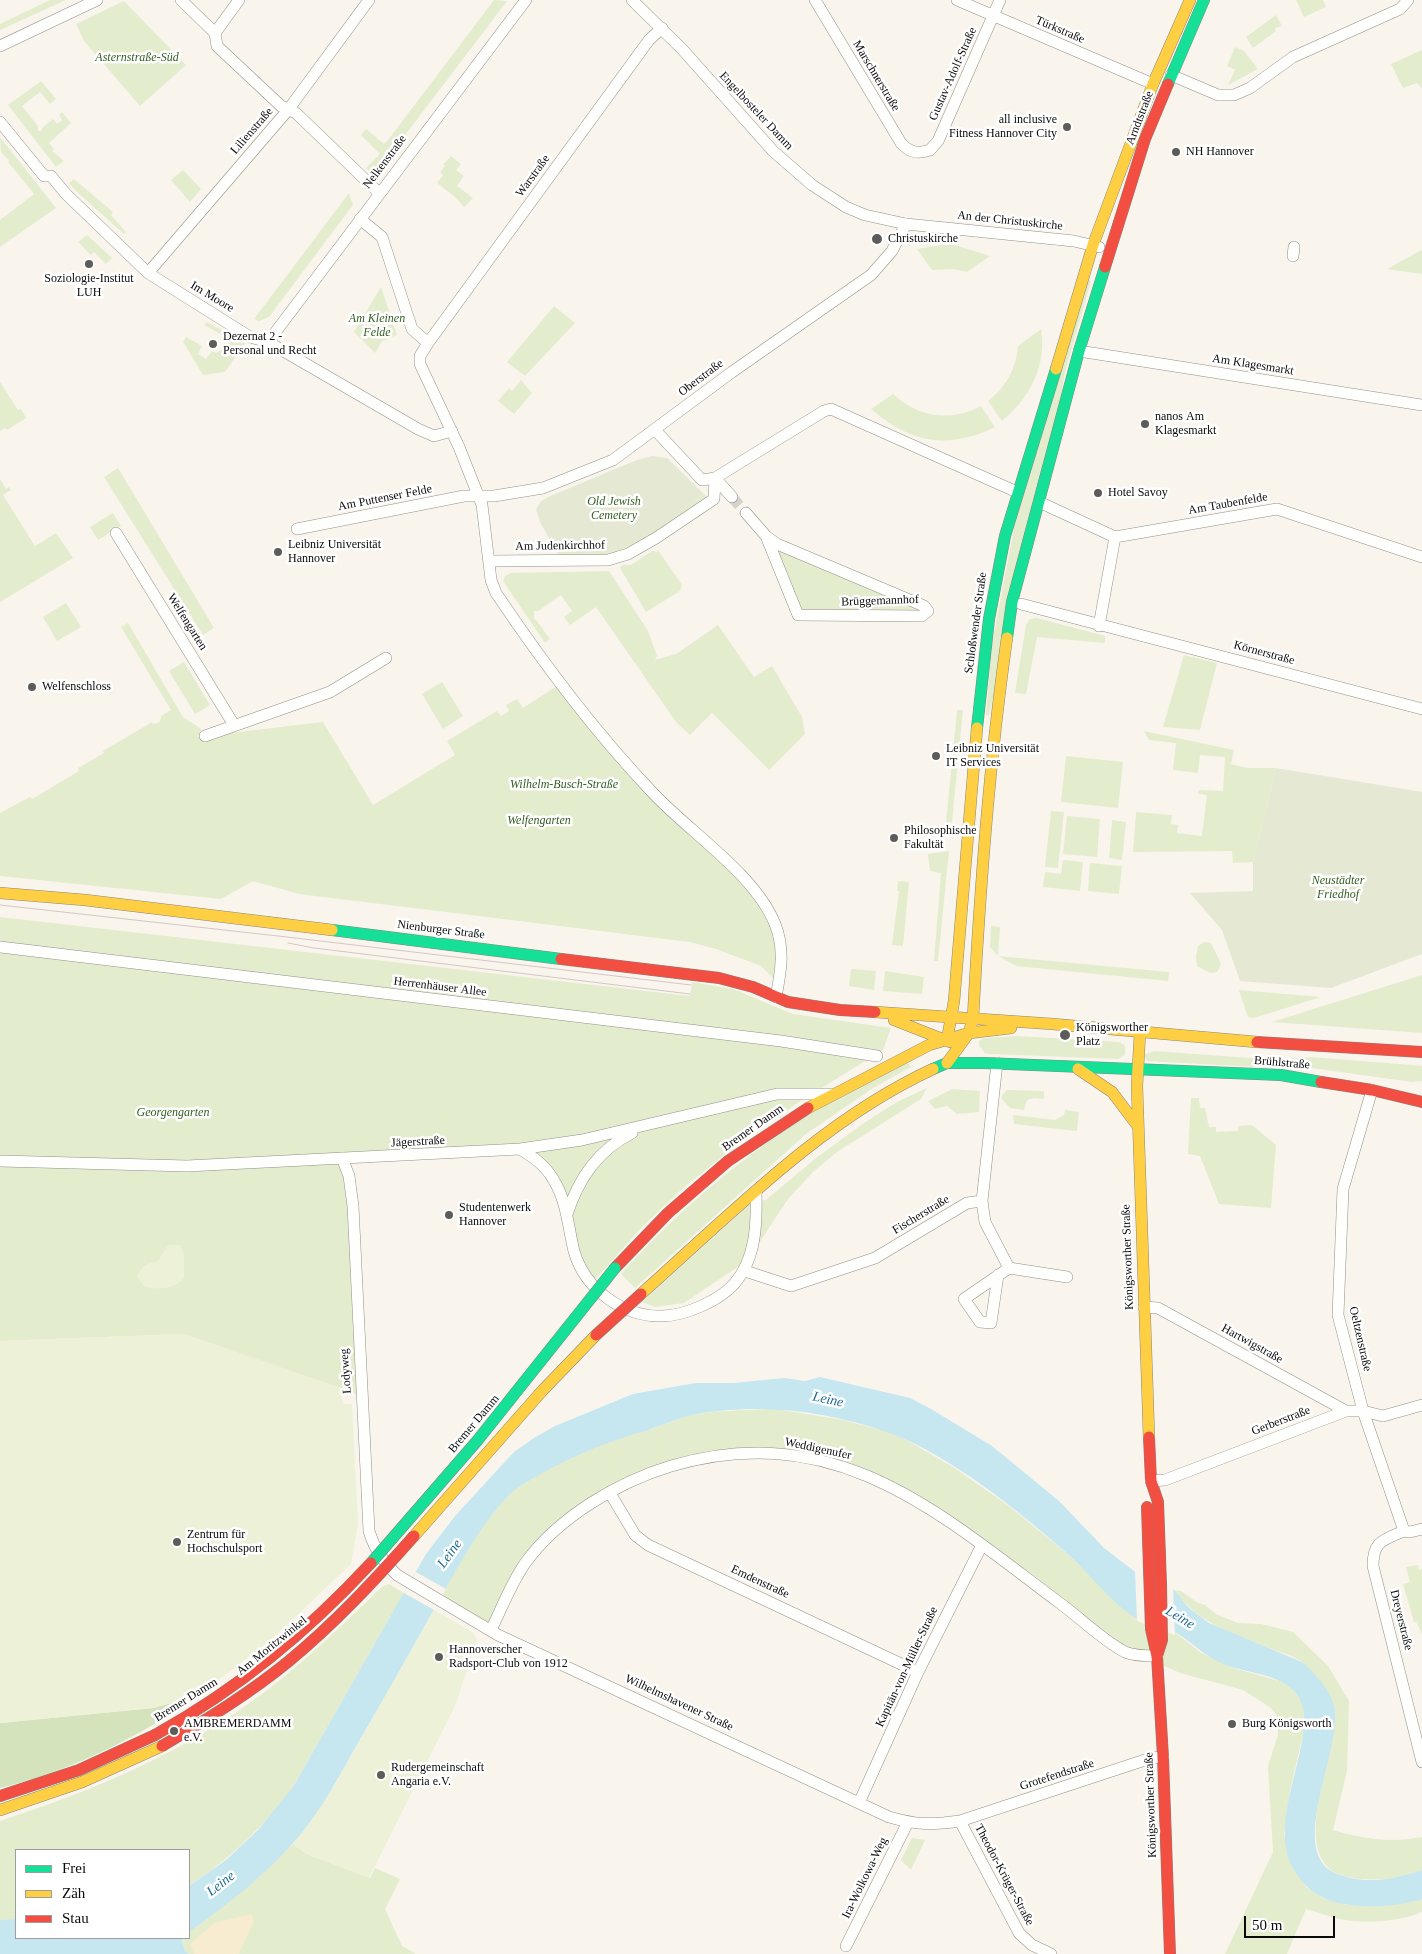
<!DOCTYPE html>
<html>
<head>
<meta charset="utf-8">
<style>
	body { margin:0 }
	#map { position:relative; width:1422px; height:1954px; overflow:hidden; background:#f9f5ed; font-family:"Times New Roman",serif }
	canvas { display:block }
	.legend { position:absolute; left:15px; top:1849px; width:175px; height:90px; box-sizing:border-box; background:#fff; border:1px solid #9d9d9d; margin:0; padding:6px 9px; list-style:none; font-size:15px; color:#0a0a0a }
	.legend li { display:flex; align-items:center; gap:10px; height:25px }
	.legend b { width:25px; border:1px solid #9d9d9d }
	.scale { position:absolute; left:1244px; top:1916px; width:91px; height:22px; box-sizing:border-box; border:2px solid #0a0a0a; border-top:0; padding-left:6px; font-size:15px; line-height:18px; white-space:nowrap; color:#0a0a0a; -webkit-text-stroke:4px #fff; paint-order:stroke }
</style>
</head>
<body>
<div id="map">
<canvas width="1422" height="1954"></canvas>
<ul class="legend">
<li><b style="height:6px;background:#16e098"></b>Frei</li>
<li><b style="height:6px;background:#ffcf43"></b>Zäh</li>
<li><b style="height:6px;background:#f24e42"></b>Stau</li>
</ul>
<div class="scale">50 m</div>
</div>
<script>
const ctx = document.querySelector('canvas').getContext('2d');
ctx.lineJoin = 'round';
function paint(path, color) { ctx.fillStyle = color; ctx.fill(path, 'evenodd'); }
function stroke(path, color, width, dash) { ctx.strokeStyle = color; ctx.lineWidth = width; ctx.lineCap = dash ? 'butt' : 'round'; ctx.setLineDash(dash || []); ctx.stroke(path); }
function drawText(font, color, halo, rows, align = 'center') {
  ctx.font = font + ' "Times New Roman",serif'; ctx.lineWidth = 5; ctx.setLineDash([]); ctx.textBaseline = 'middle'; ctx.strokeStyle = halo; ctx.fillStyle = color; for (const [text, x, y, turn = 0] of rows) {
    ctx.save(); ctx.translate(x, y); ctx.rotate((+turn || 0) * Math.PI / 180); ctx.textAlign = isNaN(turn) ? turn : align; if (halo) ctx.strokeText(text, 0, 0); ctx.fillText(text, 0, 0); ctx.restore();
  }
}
paint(new Path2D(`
	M50,0H66L0,30V24Z
	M494,0L507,1L377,172L372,174L366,168L380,154L361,135L366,129L384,144L388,140Z
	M1296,0H1323L1326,7L1304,17Z
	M124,1L186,65L140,106L84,41L76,24Z
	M1276,15L1282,26L1275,28L1276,31L1253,48L1246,37Z
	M1235,47L1244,51L1258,69L1228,85L1235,70L1227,66Z
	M1422,50V88L1417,83L1403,88L1391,64Z
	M41,81L56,99L50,104L40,92L22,106L38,126V131H41L43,127L53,119L57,124L62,120L59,115L62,112L71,123L49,143L54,149L52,151L64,161L56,167L8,105Z
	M0,137L56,208L0,247V220L34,194L8,162L9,160L1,152Z
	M451,156L461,164L456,170L464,176L457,186L473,198L464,207L455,197L437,183L443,175L440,172L445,166L443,165Z
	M183,170L201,189L190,202L171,180Z
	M74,179L113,212L111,215L126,232L124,234L76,191L69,183Z
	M349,193L353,205L269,317L259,321L254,319Z
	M87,235L112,258L106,264L94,252L91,255L78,242Z
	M941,245H955L990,256L967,272L953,269L932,270L917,249Z
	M1422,250V274L1387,269L1418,252Z
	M1088,280L1091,281L1065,372L1059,409L989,715H986L992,644L1015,523Z
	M381,287L397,335L382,341L375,353L354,332Z
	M554,306L575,323L525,376L507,362Z
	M207,322L245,343L225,372L203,375L183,342L186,337L202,346L198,354L206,359L212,351L216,353L225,348L230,339L204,325Z
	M1041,329C1047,365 1030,398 1002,421L988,401C1006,387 1016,369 1018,346Z
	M521,380L532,393L514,414L498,401L509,388L512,391Z
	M0,382L18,410L21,409L26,418L7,430L5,428L0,431Z
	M893,394C919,418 951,422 981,406L995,427C948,450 910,443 871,409Z
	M118,468L214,628L203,635L104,477Z
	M0,479L6,489L9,487L11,490L3,495L35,546L56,533L73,558L0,602Z
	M704,494L706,497C673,519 642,547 602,555C589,558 573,555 559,555L557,552H601L644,536Z
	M113,513L121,526L98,540L90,527Z
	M766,536L928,611L798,615Z
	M658,550L682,585L680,591L646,612L620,568L622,565H631L652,551L657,552Z
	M609,571L648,631L657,656L655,660L676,654L718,625L754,677L772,666L802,717L805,734L769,770L712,713L690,735L676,722L596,607L570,625L564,617L572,611L561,595L538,611H534V619L536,620L550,639L545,643L503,581L505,576L511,573Z
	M66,603L81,627L57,641L43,617Z
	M1037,618L1105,636V643L1037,637L1026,694L1015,693L1026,625L1030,619Z
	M128,623L183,717L200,728L205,736L323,722L373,805L455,755L447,741L497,711L501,716L509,711L506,705L517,699L523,708L560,684L604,739L737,872L775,923L779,984L761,966L716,949L690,942L299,894L253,881L221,899L0,876V813L30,797L32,799L79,771L78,768L104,753L103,751L152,722L153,724L160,722L161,716L171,710L121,627Z
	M1184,655L1217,663L1200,730L1163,727Z
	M184,662L210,705L195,714L169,671Z
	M442,682L463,716L443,729L422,694Z
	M957,710H963L952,822L946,823Z
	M1144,731L1234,750L1231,764L1247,768H1276L1253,862L1233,863L1232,851L1133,852L1136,812L1172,815L1171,824L1178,825L1177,833L1202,836L1207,795L1198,794L1199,790L1223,791L1225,757L1200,755L1198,773L1173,770L1176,743L1149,740Z
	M1066,756L1123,762L1118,808L1061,802Z
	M1051,811L1064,812L1058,868L1045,867Z
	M1067,816L1100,819L1097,857L1063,854Z
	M1112,820L1126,822L1122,860L1109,858Z
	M949,851L938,961H934L941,873L930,871L928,854Z
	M1063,860L1083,862L1080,891L1043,887L1045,872L1061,874Z
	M1090,863L1122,866L1119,894L1088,891Z
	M898,881L909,882L903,946L892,945L899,891H897Z
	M0,917L690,996L692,982L733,989L793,1014L891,1028L883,1050L799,1102L724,1155L681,1190L643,1226L592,1283L587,1276L553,1178L520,1149L342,1158L349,1176L361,1396L184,1334L0,1341Z
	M991,926L1000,927L998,956L1169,972L1168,981L1016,966L998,956L990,947Z
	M1204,942L1211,943L1221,964L1217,972L1210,973L1197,966L1196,957L1198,946Z
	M851,969L876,971L874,990L849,986Z
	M885,971L924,977L922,994L883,991Z
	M1422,975V1033L1272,1022Z
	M1239,990L1321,997L1254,1018L1248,1017Z
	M1018,1036L1120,1042L1125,1046V1055L1118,1059L991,1054L985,1053L979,1046V1041L984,1038Z
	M1154,1051L1278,1060L1310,1057L1413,1065L1422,1066V1081L1412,1082L1304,1067L1288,1069L1147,1061L1144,1055Z
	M907,1062L911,1067L873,1088L806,1134L635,1288L621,1274C701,1185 798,1111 907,1062Z
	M927,1088L921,1099L837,1152L813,1172L788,1199L748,1260L684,1303L655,1307L642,1302L749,1205L767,1199L816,1158L864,1123L897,1102Z
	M952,1089L980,1091L979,1112L957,1114L947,1106L935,1109L928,1101Z
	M1007,1090L1044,1091V1099L1034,1098L1027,1100L1024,1110L1010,1108L1002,1099V1095Z
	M1191,1098H1199L1200,1108H1205L1209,1127H1216V1132L1238,1131V1126L1252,1125L1276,1145L1271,1208L1219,1204L1200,1156L1188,1154Z
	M1065,1110L1079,1112L1077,1131L1014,1124L1013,1115L1055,1120L1064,1115Z
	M776,1409L843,1420L888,1432L908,1441L953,1467L1009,1506L1071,1557L1136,1618L1175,1632L1200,1652L1237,1669L1283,1682L1292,1688L1302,1701L1305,1726L1290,1791L1284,1835L1306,1887L1323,1898L1346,1905L1414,1901L1422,1899V1912C1399,1922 1365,1924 1340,1919C1329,1917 1317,1912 1306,1909L1287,1954H1225L1273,1852L1268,1766L1278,1735L1277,1716L1271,1708L1243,1690L1180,1673L1134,1652L985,1542L897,1489L786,1454L686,1462L588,1506L526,1562L491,1630L440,1599C456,1569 487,1513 512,1492C550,1461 599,1444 646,1431C662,1426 676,1418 693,1415C720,1410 748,1410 776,1409Z
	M1418,1565L1419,1570L1422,1569V1635L1417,1622L1419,1621L1414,1622L1403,1584L1410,1582L1406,1567Z
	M389,1584L404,1593L293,1787C262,1828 232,1857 189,1886V1850H16V1919L0,1920V1821C92,1791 183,1753 262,1694C305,1662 344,1623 383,1586Z
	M1173,1590L1181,1591L1198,1603L1205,1605L1216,1614L1238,1623L1261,1624L1293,1632L1328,1666L1349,1701L1347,1771L1333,1830C1363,1839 1391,1843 1422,1837V1870C1396,1879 1371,1883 1344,1876C1289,1862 1331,1764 1334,1725C1334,1721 1336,1714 1335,1710C1334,1704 1308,1669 1303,1663C1296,1656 1281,1653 1272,1649C1230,1632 1203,1626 1173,1590Z
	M912,1838L925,1840L911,1870L901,1860Z
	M293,1844L307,1854L370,1878L375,1868L400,1879L385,1909L402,1946L416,1954H189L185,1951L182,1940L189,1938V1932L259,1877Z`), '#e4ecce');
paint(new Path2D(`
	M171,1703L174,1708L171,1714C120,1746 60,1774 0,1788V1723L153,1708Z`), '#d5e3bd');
paint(new Path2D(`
	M251,1914L254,1921L239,1954H194L190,1944L214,1923Z`), '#f7ebd0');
paint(new Path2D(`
	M652,456L667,458L704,494C673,515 639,548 600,552C586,554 571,552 557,552L541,524L536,510L540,502L548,497L637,460Z
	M1276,768L1422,792V954L1331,988L1240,981L1222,930L1190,893L1253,891V862Z`), '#e5e8d3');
paint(new Path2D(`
	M168,1245H180L184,1254V1278C174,1289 160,1290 145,1287L137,1277C141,1266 147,1263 158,1261Z
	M184,1334L341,1388L343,1404H352L358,1524L351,1564L274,1637L231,1671L174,1708L171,1703L153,1708L0,1723V1341Z
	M434,1610L472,1632L477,1640L455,1706L369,1878L307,1854L293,1844L334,1786Z`), '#edf1d8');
paint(new Path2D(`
	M820,1377L910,1398L931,1409L992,1446L1059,1501L1104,1548L1134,1571L1173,1589L1188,1607L1209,1623L1302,1662C1314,1672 1334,1694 1335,1711C1338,1751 1302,1824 1320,1859C1325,1870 1336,1874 1347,1877C1372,1884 1398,1878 1422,1870V1899C1395,1907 1362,1909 1334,1902C1316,1896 1304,1887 1294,1870C1262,1816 1328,1727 1294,1691C1277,1673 1243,1673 1221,1663C1204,1655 1192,1643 1177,1633C1164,1626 1148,1625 1136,1618C1111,1603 1092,1576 1071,1557C1023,1514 949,1454 889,1433C826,1410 753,1402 688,1416C673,1420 660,1426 646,1431C610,1441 581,1452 548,1470C535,1477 521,1484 510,1494C479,1524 450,1582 428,1620C405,1661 382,1702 358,1743C342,1771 327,1800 307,1826C275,1868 231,1902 189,1932V1886L226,1860L257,1831L293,1787L426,1554L455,1516L514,1452L534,1438L555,1426L633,1394L696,1383H734L784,1378L805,1381Z
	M16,1919V1938H184L182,1940L185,1951L189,1954H0V1920Z`), '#c6e6f0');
paint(new Path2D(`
	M1135,1569L1173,1588L1175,1635L1137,1621Z
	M416,1572L446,1589L434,1610L404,1593Z`), '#f9f5ed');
stroke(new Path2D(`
	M732,497L746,513`), '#d5d2cb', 11, [11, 5.5]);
const street = new Path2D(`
	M181,0L215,33L217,46L281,106L296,113L379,193
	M632,0L682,49L773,151L812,185L846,207L865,215L906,224L1074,241L1099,247
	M815,0L901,143C910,153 918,154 930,150L938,141L1000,0
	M957,0L1153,84
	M215,33L239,0
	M0,46L97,0
	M1171,75L1218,95H1234L1250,88L1293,57L1400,9L1408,0
	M0,122L44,176H51L66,194L148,273L250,337L268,342L418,429L434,436L452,431
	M360,219L382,237L412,329L428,343L420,356V364L459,447L482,505L491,580L496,593C543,663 594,731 652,792C689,832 755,874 775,924C785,949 781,971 776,997
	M1293,256L1294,247
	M148,273L288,110L369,0
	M268,342L526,0
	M428,343L649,40L662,28
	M1079,351L1422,405
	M655,430L702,480L715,478L824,411L831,409L1017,492
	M715,478L732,497
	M1039,502L1115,537L1277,509L1422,557
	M746,513L766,536L777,544L924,606L928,611L922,616L798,615L766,536
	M297,529L464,496H494L543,488L613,460L732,372L871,275L892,251L906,224
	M116,533L234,725
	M489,561L608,560L628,554L656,538L714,499L715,478
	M1021,604L1422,709
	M1099,626L1115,537
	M205,736L330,692L386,658
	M0,947L781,1041L877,1056
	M997,1063L982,1201L985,1222L1009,1268L1067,1277
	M1372,1090L1343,1189L1338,1315L1363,1411L1404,1531
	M520,1149C533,1157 545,1165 553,1179C567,1201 568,1227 574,1251C585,1290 624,1317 662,1316C684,1316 719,1301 734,1284C756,1259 757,1224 756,1191
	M342,1158L349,1176L353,1206L369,1531C374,1548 383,1562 397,1575L498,1635L889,1817C917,1825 931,1825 960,1821L1151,1758L1163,1757
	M0,1161L187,1166L520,1149L582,1140L777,1094H829
	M567,1214C579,1178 598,1150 632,1133
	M745,1271L791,1286L875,1258L967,1203L982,1201
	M998,1275L991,1323L980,1322L964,1299L1009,1268
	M1144,1307L1158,1308L1346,1411
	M1151,1481L1165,1480L1346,1411H1363L1383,1416L1422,1405
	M610,1493L635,1535L648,1545L918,1672
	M1404,1531C1383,1540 1373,1541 1373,1566L1422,1762
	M1404,1531L1410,1532L1422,1529
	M491,1630C502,1608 511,1583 526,1562C559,1517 618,1482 671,1466C836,1418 938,1512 1061,1604C1080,1618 1105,1642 1125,1652C1134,1656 1148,1656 1157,1656
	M859,1803L918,1672L982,1545
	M960,1821L1019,1933L1032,1945L1051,1954
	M846,1946L908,1822`);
const fast = new Path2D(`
	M1168,84L1204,0
	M1007,638L1012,602L1079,351L1105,267
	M977,728L989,619L1005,536L1056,369
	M332,930L561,959
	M933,1069L947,1063H984L1281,1075L1321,1082`);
const slow = new Path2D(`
	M1056,369L1093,245L1153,84L1190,0
	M0,893L85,900L332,930
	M875,1012L1053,1024L1257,1042
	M894,1020L950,1042
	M1140,1032L1137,1086L1149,1437
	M947,1040L954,1001L977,728
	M947,1063L969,1033L973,1018C980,891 989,764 1007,638
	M1078,1069L1112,1092L1137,1125
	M808,1108L929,1045L969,1033L1011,1028
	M641,1294C731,1214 822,1120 933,1069
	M414,1536L542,1391L596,1335
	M0,1810L82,1782L162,1746`);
const jam = new Path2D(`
	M1105,267L1145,139L1168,84
	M561,959L719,978L753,987L788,1002L840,1010L875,1012
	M1257,1042L1422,1052
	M1321,1082L1372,1090L1422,1102
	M615,1268L668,1213L728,1161L808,1108
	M1149,1437L1151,1481L1158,1502L1161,1584L1162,1640L1157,1656
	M1147,1507L1151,1629L1157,1656L1163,1757L1170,1954
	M0,1796L79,1770L155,1735`);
stroke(street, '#92908c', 12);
stroke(fast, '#888683', 12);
stroke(slow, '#888683', 12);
stroke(jam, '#888683', 12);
stroke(street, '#fefefc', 11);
stroke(fast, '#16e098', 11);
stroke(slow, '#ffcf43', 11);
stroke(jam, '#f24e42', 11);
stroke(new Path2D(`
	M0,905L287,937L691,985
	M288,943L314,948L690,994`), '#d5c5c6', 1);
const fastBridge = new Path2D(`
	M371,1563L477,1441L615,1268`);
const jamBridge = new Path2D(`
	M596,1335L641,1294
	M155,1735C239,1688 306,1633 371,1563
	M162,1746C206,1720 250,1693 289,1661C335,1623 375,1580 414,1536`);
stroke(fastBridge, '#888683', 12, []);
stroke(jamBridge, '#888683', 12, []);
stroke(fastBridge, '#16e098', 11);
stroke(jamBridge, '#f24e42', 11);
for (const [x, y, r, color] of [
	[1067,127,5,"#5e5c59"],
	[1176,152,5,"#5e5c59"],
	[877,239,6,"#5e5c59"],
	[89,264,5,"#5e5c59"],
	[213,344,5,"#5e5c59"],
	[1145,424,5,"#5e5c59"],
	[1098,493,5,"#5e5c59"],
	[278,552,5,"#5e5c59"],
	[32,687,5,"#5e5c59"],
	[936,756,5,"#5e5c59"],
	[894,838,5,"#5e5c59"],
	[1065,1035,6,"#5e5c59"],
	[449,1215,5,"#5e5c59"],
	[177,1542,5,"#5e5c59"],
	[439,1657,5,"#5e5c59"],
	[1232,1724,5,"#5e5c59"],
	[174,1731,5,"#5e5c59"],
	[381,1775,5,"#5e5c59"]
]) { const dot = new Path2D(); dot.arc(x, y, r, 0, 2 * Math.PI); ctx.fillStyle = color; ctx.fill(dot); stroke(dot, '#fff', 2); }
drawText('12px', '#0a0a0a', '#fff', [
	["Türkstraße",1060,30,23],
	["Gustav-Adolf-Straße",953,74,-66],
	["Marschnerstraße",876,76,59],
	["Engelbosteler Damm",756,111,47],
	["Arndtstraße",1140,118,-69],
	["Lilienstraße",252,131,-49],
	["Nelkenstraße",385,162,-53],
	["Warstraße",533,176,-54],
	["An der Christuskirche",1010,221,6],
	["Im Moore",212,297,31],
	["Am Klagesmarkt",1253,365,9],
	["Oberstraße",701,378,-37],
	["Am Puttenser Felde",385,498,-11],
	["Am Taubenfelde",1228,504,-10],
	["Am Judenkirchhof",560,546,-1],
	["Brüggemannhof",880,601,-2],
	["Welfengarten",187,622,58],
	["Schloßwender Straße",976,623,-82],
	["Körnerstraße",1264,653,15],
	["Nienburger Straße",441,930,7],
	["Herrenhäuser Allee",440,987,7],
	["Brühlstraße",1282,1063,5],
	["Bremer Damm",753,1128,-35],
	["Jägerstraße",418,1142,-3],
	["Fischerstraße",921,1215,-31],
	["Königsworther Straße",1128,1257,-92],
	["Oeltzenstraße",1360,1339,77],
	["Hartwigstraße",1252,1344,29],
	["Lodyweg",346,1371,-94],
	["Gerberstraße",1281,1421,-21],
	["Bremer Damm",474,1424,-50],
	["Weddigenufer",818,1449,12],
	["Emdenstraße",760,1582,25],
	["Dreyerstraße",1401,1620,76],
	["Am Moritzwinkel",272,1646,-39],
	["Kapitän-von-Müller-Straße",907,1667,-65],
	["Bremer Damm",186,1700,-32],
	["Wilhelmshavener Straße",679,1703,25],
	["Grotefendstraße",1057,1775,-18],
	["Königsworther Straße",1151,1805,-92],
	["Theodor-Krüger-Straße",1004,1875,62],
	["Ira-Wolkowa-Weg",865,1878,-64]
]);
drawText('italic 12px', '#325d20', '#fff', [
	["Asternstraße-Süd",137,58],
	["Am Kleinen",377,319],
	["Felde",377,333],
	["Old Jewish",614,502],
	["Cemetery",614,516],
	["Wilhelm-Busch-Straße",564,785],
	["Welfengarten",539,821],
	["Neustädter",1338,881],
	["Friedhof",1338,895],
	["Georgengarten",173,1113]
]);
drawText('12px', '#0a0a0a', '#fff', [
	["all inclusive",1057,120,"right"],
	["Fitness Hannover City",1057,134,"right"],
	["NH Hannover",1186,152],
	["Christuskirche",888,239],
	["Soziologie-Institut",89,279,"center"],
	["LUH",89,293,"center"],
	["Dezernat 2 -",223,337],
	["Personal und Recht",223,351],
	["nanos Am",1155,417],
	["Klagesmarkt",1155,431],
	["Hotel Savoy",1108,493],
	["Leibniz Universität",288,545],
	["Hannover",288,559],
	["Welfenschloss",42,687],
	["Leibniz Universität",946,749],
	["IT Services",946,763],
	["Philosophische",904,831],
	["Fakultät",904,845],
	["Königsworther",1076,1028],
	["Platz",1076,1042],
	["Studentenwerk",459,1208],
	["Hannover",459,1222],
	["Zentrum für",187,1535],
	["Hochschulsport",187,1549],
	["Hannoverscher",449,1650],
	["Radsport-Club von 1912",449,1664],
	["AMBREMERDAMM",184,1724],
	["e.V.",184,1738],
	["Burg Königsworth",1242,1724],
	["Rudergemeinschaft",391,1768],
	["Angaria e.V.",391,1782]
], 'left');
drawText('italic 14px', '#1c6b93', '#fff', [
	["Leine",828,1400,12],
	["Leine",450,1554,-54],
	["Leine",1180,1618,31],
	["Leine",221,1884,-38]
]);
</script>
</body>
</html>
